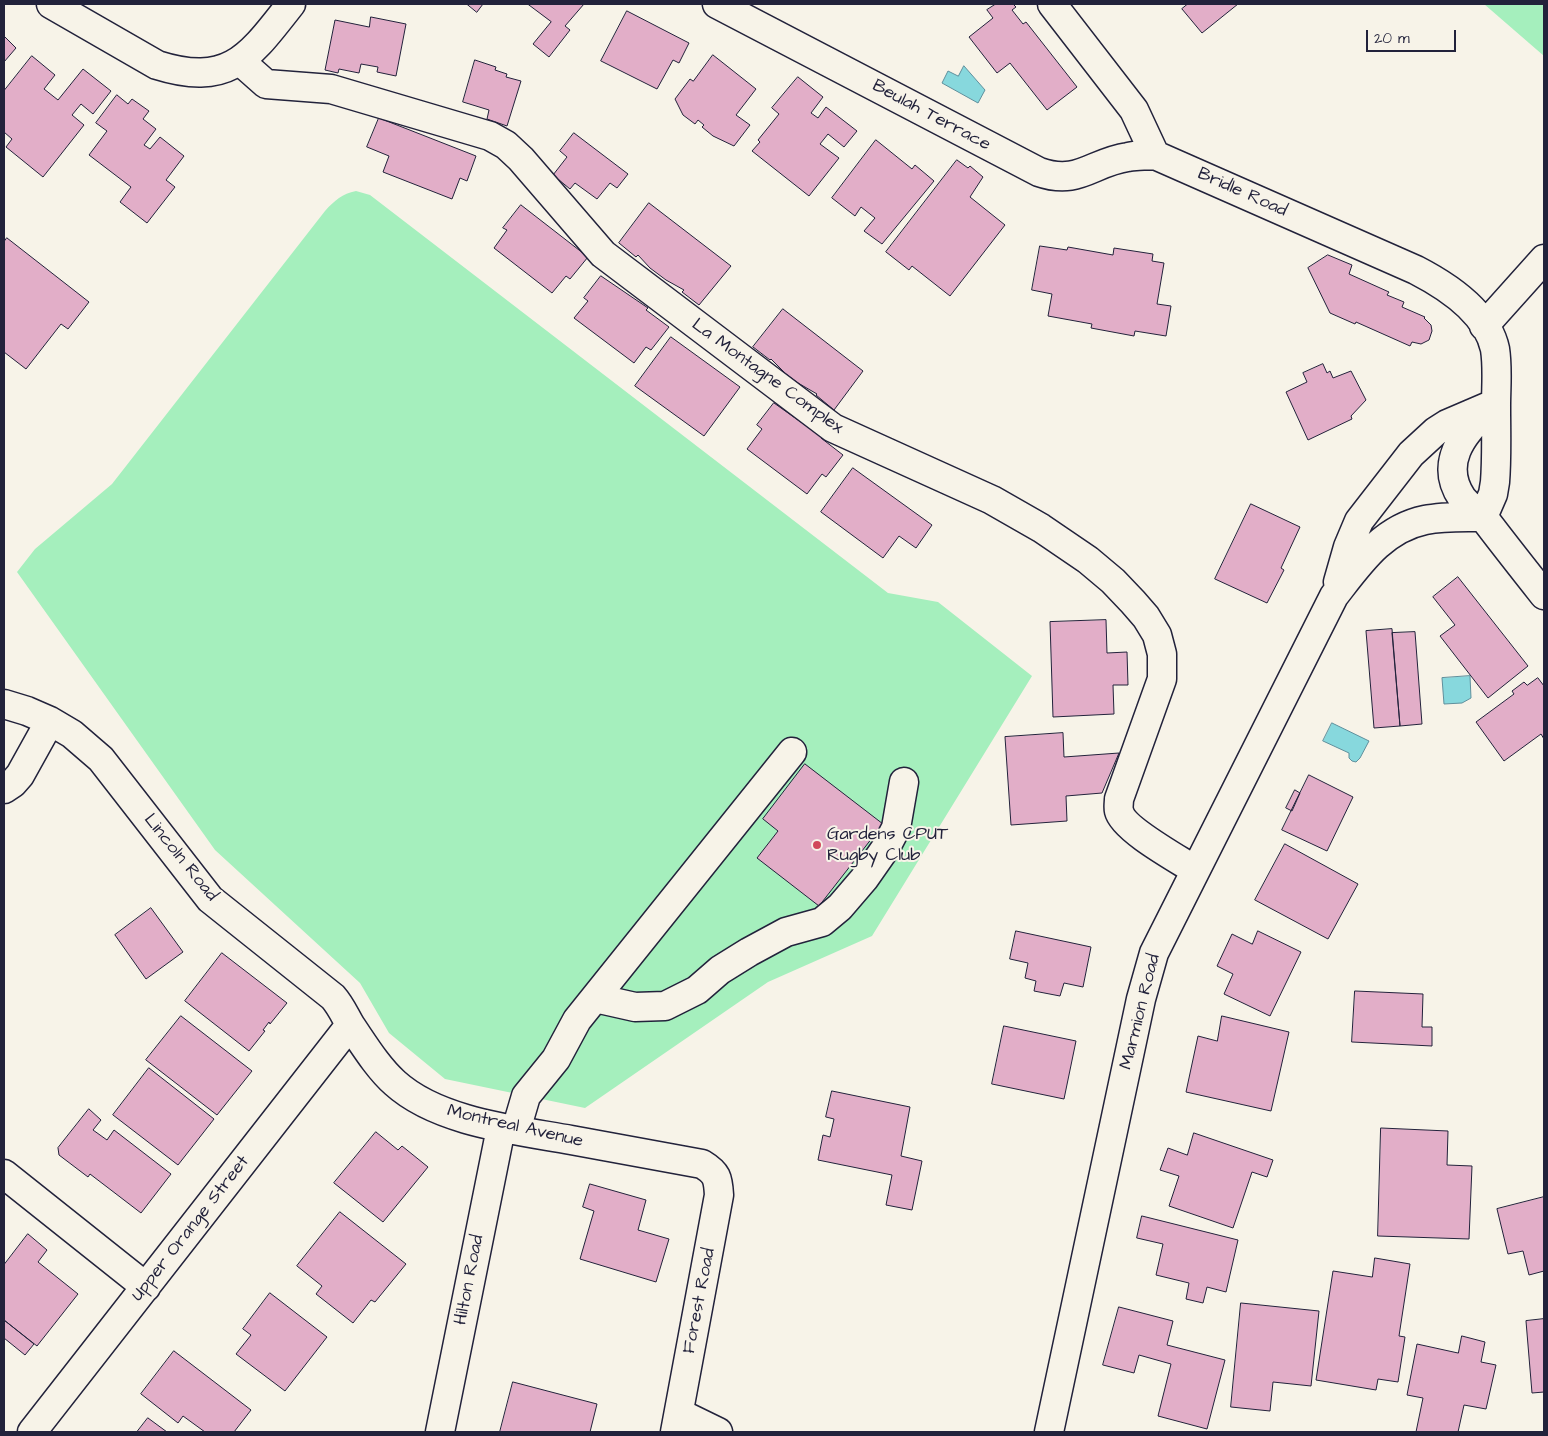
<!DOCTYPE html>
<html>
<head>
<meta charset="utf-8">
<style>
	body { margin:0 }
	#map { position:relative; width:1548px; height:1436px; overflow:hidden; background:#f7f3e8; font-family:"Architects Daughter",sans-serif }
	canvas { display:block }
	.frame { position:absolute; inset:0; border:5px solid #22223b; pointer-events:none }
	.scale { position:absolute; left:1366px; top:30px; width:90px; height:22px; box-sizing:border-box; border:2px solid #22223b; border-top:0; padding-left:6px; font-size:15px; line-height:18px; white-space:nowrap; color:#22223b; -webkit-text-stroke:4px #f7f3e8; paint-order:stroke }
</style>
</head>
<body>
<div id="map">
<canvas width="1548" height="1436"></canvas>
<div class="frame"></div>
<div class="scale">20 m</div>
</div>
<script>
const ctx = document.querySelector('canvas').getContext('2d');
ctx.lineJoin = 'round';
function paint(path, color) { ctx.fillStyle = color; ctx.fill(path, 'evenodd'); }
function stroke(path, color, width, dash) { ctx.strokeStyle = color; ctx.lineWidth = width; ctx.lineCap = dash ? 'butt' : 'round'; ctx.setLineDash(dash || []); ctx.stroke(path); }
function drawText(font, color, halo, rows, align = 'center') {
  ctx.font = font + ' "Architects Daughter",sans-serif'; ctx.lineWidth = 4; ctx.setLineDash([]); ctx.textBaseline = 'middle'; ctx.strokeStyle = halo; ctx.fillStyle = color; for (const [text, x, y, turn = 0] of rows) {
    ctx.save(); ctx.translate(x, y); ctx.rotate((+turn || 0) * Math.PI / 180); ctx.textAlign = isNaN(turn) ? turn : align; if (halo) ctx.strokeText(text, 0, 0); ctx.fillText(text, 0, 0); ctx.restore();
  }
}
paint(new Path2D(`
	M1484,4H1544V56Z
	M356,191L370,195L888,593L938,602L1032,676L872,936L768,982L585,1108L445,1079L389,1033L360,983L215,850L17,572L35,549L112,484L325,211C335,200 342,194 356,191Z`), '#a5efbd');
const water = new Path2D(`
	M964,66L985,90L978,103L942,83L948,71L958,76Z
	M1470,676L1471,698L1462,703L1444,704L1442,678Z
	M1332,723L1369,741L1360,758L1356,762L1352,761L1349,758V753L1323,741Z`);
paint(water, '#87d8dd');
stroke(water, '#5f8f9c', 1);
const building = new Path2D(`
	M467,4H483L477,12Z
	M528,4H584L565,26L570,30L549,57L533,44L551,22Z
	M996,4H1013L1016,7L1012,10L1023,24L1026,22L1077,87L1047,110L1010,63L997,73L969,37L993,18L987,10Z
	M1188,4H1238L1202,33L1182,9Z
	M627,11L689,43L679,63L673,60L657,89L601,61Z
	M371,17L406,24L396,76L377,72L378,67L361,64L359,73L339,69L338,73L325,70L335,20L369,27Z
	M4,36L16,48L4,62Z
	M713,55L756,89L736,115L750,125L734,146L713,136L702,127L704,125L698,120L695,124L683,115L675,99L690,79L693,81Z
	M32,56L55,75L44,89L58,100L83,69L111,91L93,114L81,104L72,115L84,125L43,177L6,147L12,139L4,132V91Z
	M475,60L496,67L495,70L507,74L506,77L521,81L507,126L487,119L489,110L463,102Z
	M798,77L823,97L811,113L818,118L826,107L857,131L844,147L828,134L820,144L839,158L809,196L752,151L760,142L758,140L779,114L772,108Z
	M117,95L128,104L132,99L149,111L143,119L156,129L144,145L150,149L160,137L184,156L166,180L175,187L147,223L120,202L131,187L89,155L107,131L96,123Z
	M379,118L476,156L467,181L460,178L452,199L383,172L389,156L367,147Z
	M574,133L628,174L617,188L610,183L597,199L575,183L570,189L553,175L567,157L560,151Z
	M876,140L912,169L915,165L934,181L882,244L864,231L875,218L861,207L855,216L832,198Z
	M957,160L968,168L970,166L983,177L970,197L1005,225L950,296L912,266L909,270L886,252Z
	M649,203L731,266L699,305L682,292L684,290L666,280L650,268L638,255L636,257L619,243Z
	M521,205L588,257L570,279L566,276L552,293L494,248L507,230L503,228Z
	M7,238L89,302L68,329L61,324L26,369L4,352V242Z
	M1040,246L1067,250L1068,247L1113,255L1114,248L1153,254L1152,261L1164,263L1157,304L1171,306L1166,336L1135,331L1134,336L1091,328L1092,324L1048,316L1052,294L1032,290Z
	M1328,255L1352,265L1349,274L1389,292L1387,295L1404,302L1402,307L1425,317L1424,318L1431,325L1432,331L1429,340L1421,344L1412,342L1410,346L1356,322L1355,324L1330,313L1308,268Z
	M601,276L648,308L646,310L669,327L651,350L646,347L634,363L574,318L588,301L584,298Z
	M783,309L863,371L834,410L816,395L817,394L798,383L786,374L771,359L770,360L753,347Z
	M671,337L740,387L704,436L635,386Z
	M1323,364L1327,373L1330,371L1333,378L1351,371L1366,400L1351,416L1352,419L1308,440L1286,392L1307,382L1303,373Z
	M774,403L822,437L821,438L843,455L826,477L822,474L807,494L747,449L762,429L757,425Z
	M853,468L932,525L916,548L899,536L883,558L821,512Z
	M1251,504L1300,527L1281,568L1284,570L1267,603L1215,579Z
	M1458,577L1528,666L1488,698L1440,636L1455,625L1433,597Z
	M1106,620L1107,653L1127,652L1128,685H1113L1114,714L1053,717L1050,622Z
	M1392,629L1400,726L1374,728L1366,631Z
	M1415,632L1422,724L1400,726L1392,633Z
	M1538,678L1544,686V739L1541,734L1504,761L1476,722L1514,694L1512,691L1524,682L1527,685Z
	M1063,733L1064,757L1119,753L1102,793L1066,796L1067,821L1011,825L1005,737Z
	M805,764L883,824L819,906L757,858L778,831L763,819Z
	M1309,775L1353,797L1327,851L1282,830Z
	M1295,790L1300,793L1292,811L1286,808Z
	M1285,844L1358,884L1328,939L1255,900Z
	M151,908L183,952L146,979L115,935Z
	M1016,931L1091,947L1083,987L1064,983L1060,996L1034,991L1036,981L1025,978L1028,963L1010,959Z
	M1258,931L1301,952L1270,1016L1224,994L1233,974L1217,966L1232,934L1252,944Z
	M222,953L287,1003L270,1024L269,1022L263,1030L265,1031L249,1051L185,1001Z
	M1355,991L1423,994L1422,1027H1432V1046L1352,1042Z
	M181,1016L252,1071L217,1115L146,1060Z
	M1222,1016L1289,1032L1271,1111L1186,1092L1198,1036L1217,1041Z
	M1004,1026L1076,1041L1064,1099L992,1084Z
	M149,1068L214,1119L178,1165L113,1115Z
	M832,1091L910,1107L901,1156L922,1161L912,1210L886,1205L892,1175L818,1160L823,1135L830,1137L834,1119L826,1117Z
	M89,1109L101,1120L93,1130L107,1140L114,1130L171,1174L141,1213L90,1174L88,1177L59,1155L58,1148Z
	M1381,1128L1448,1131L1447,1165L1472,1166L1469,1239L1378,1236Z
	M376,1132L398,1150L402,1146L428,1167L383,1222L334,1183Z
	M1194,1133L1273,1160L1267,1177L1252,1172L1233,1228L1169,1206L1179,1176L1160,1170L1168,1148L1187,1155Z
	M590,1184L646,1200L638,1230L669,1239L656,1282L580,1259L594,1211L583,1207Z
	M1544,1197V1271L1529,1275L1523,1251L1508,1254L1497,1209Z
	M340,1212L406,1264L375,1302L371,1300L353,1323L316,1294L322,1286L297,1266Z
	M1142,1216L1238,1240L1226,1292L1207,1287L1203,1303L1186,1299L1189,1283L1156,1275L1163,1244L1137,1238Z
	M28,1234L47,1250L38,1262L78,1294L37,1346L4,1320V1265Z
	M1375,1258L1410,1264L1399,1336L1405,1337L1398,1382L1378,1379L1376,1390L1316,1380L1333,1271L1372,1277Z
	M270,1293L327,1337L285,1391L236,1354L251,1335L243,1329Z
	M1241,1303L1319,1311L1311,1386L1273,1382L1270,1411L1231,1407Z
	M1119,1307L1173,1321L1167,1345L1225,1360L1207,1429L1158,1416L1171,1364L1139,1355L1134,1373L1103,1365Z
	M1544,1319V1392L1532,1393L1526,1321Z
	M4,1320L34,1344L25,1355L4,1338Z
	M1462,1336L1485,1342L1481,1362L1496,1365L1486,1409L1464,1405L1458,1432H1416L1423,1398L1407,1395L1417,1344L1458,1353Z
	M174,1351L251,1410L234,1432H205L183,1416L178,1423L141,1394Z
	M513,1382L597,1404L590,1432H500Z
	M148,1418L167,1432H137Z`);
paint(building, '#e2aec8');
stroke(building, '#22223b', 1);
const minor = new Path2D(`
	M51,4L157,65C230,88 250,56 291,4
	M717,4L1039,172C1079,186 1092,162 1128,157C1136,155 1146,156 1155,155
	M1052,4L1134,110L1155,155L1416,270C1447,286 1487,312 1495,349C1498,368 1496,387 1496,406C1496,431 1497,457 1495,482L1493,494L1483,517
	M240,61L266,84L331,89L490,136L506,145L521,159L603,254L833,428L992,500L1041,528L1088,560L1113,581L1133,602L1146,617L1157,635L1162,654V679L1119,799C1119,803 1118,807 1119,811C1123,829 1178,859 1195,870
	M1484,326L1544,259
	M1487,411C1462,434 1439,464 1462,498C1469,507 1480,513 1487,522C1506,547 1525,571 1544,595
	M1338,582L1348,547L1359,521L1411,454L1436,431L1447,424L1496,403
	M4,704L27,711L50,721L72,734L101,759L210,899L333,997C341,1006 345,1016 351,1026C364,1045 378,1068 395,1083C438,1122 516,1130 571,1140C614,1148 658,1156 702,1164C717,1173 718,1178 719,1195L675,1432
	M4,789L13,783L20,775L50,721
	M595,998L635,1007L665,1006L697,990L720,970L749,952L786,932L822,922L840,907L864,879L885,849L896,828L904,782
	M516,1130L526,1096L556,1059L577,1020L792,752
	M4,1174L146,1287
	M679,1413L718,1432
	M32,1432L350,1025
	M440,1432L501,1128
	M1049,1432L1141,999L1154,953L1334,596C1359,564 1382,529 1425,520C1444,516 1464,517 1483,517`);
stroke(minor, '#22223b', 31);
stroke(minor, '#f7f3e8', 28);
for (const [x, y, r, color] of [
	[817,845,5,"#d1495b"]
]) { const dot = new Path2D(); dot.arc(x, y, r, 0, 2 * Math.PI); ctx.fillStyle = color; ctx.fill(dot); stroke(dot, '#f7f3e8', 2); }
drawText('18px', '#22223b', '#f7f3e8', [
	["Beulah Terrace",931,116,28],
	["Bridle Road",1242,193,24],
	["La Montagne Complex",767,377,36],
	["Lincoln Road",180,858,51],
	["Marmion Road",1141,1012,-76],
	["Montreal Avenue",515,1127,13],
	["Upper Orange Street",191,1229,-52],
	["Hilton Road",470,1280,-79],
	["Forest Road",700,1301,-79]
]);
drawText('18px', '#22223b', '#f7f3e8', [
	["Gardens CPUT",827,835],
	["Rugby Club",827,856]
], 'left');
</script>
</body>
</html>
